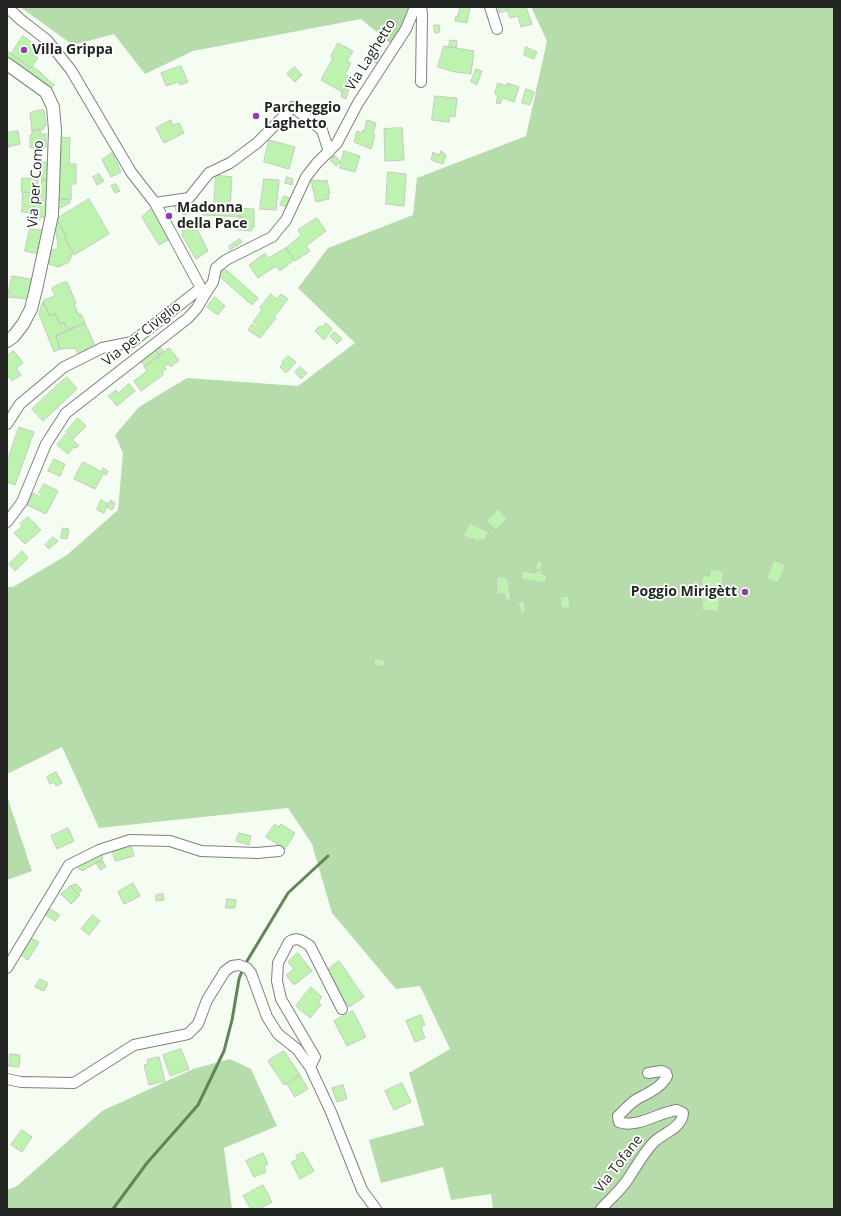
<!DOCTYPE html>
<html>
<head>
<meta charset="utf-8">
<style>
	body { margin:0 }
	#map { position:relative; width:841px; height:1216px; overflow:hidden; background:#f5fdf3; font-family:"Open Sans",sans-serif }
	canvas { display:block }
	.frame { position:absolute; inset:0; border:8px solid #232622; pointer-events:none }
</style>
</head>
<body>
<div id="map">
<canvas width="841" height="1216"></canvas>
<div class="frame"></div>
</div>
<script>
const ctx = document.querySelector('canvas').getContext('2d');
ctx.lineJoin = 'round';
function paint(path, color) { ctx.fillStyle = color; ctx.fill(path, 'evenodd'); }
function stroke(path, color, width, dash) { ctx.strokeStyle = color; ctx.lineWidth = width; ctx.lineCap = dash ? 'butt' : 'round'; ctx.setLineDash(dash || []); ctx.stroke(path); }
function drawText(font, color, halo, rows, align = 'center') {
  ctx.font = font + ' "Open Sans",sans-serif'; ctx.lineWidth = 3.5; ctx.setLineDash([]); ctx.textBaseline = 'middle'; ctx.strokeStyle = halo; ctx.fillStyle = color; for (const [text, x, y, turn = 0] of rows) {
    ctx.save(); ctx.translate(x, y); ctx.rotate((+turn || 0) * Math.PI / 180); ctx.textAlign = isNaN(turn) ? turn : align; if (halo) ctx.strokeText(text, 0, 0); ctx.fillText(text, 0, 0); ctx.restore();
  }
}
paint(new Path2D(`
	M20,7H411L392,45L361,19L193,51L145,74L114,34L73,45Z
	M531,7H834V1209H493L491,1194L451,1200L443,1167L381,1183L369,1140L424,1125L409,1073L450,1049L420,986L396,989L332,913L312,844L288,808L99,828L62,747L7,774V587H13L67,555L118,510L123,453L115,435L139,407L187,378L298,386L355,343L298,288L328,248L413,215L417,178L526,136L547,41Z
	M7,796L32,871L7,880Z
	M230,1059L251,1069L277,1126L224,1148L232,1209H7V1190L17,1186L102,1111L193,1069Z`), '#b5dcaa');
stroke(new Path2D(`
	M113,1209L147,1163L198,1105L224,1051L232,1020L239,979L244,966L288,893L328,856`), '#618556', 3);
const building = new Path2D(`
	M460,7H470L467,23L455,21L456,16H458Z
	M503,7H507L508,10L499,13L498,9Z
	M507,7H526L532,24L521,27L518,16L510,18Z
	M434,25H439L440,32L435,33Z
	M23,36L38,47L33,55L38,58L31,68L11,54Z
	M450,40L457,41L456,48L449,47Z
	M338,43L353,51L347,61L351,63L345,74L349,77L348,80H349L344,91L342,92L321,80L333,58L331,57Z
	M444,46L474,51L471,74L455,72L438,67Z
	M526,47L537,52L534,59L524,55Z
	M7,51L31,68L32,66L40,72L54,85L50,90L7,59Z
	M378,53L382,56L377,64L373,61Z
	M181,66L188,82L180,85L178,82L166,86L161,73Z
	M295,67L302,75L295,82L287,74Z
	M476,69L482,71L477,85L471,82Z
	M498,83L506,86L507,83L519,87L514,102L503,98L500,104L496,103L498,95L495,94Z
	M346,87L349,88L346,99L341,97L342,92Z
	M526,89L534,92L530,105L522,103Z
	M435,96L457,98L455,117L450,116L449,122L432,120Z
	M39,110H44L46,126L43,127L44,129L32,131L30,113Z
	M171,120L173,125L179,123L184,133L164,143L156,128Z
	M367,120L376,123L373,134L375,135L371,149L354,142L357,131L362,133L363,130L364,131Z
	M402,128L404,160L385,161L384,129Z
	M40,129L41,134H46V147L30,148V135H32V131Z
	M18,131L20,144L8,147L7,133Z
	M58,137L70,138L69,164H76V184H71V200L56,198L57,186H59L61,149H58Z
	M269,140L295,147L289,169L264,162Z
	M344,151L360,156L355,172L340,168Z
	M441,151L446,155L443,164L431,160L433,152L439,155Z
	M112,153L121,172L111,177L102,160Z
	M39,155V160L37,161V164H34L33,156Z
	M335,156L341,162L336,166L330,160Z
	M42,162L51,163V180H42Z
	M388,172L406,174L404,206L386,204Z
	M99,174L104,181L97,185L93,177Z
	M216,175L232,177L230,208L214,206Z
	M287,177L293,179L292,185L285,183Z
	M22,178L38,179L37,193L22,192Z
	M264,179L279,180L276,210L260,209Z
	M42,180H51L50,202H41Z
	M319,180L320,181L327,180L330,194H328L329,199L316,202L311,181Z
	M116,184L120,191L115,193L111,186Z
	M23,192L37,193V201H34L33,213L22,212Z
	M284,196L290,198L286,207L280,205Z
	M57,198L70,200V203L56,210Z
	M89,199L109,234L74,255L65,238L66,236L56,219Z
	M192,199L195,212L183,215L182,212L177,213L174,205Z
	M34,201L50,202L48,218L40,217V220L30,218V215H33Z
	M206,206L254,209V227L251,231L242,230L243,217L203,215Z
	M152,208L170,239L159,245L142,217Z
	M239,216L243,217L242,230H238Z
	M317,218L326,231L306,246L310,251L295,261L286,248L301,235L298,230Z
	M56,219L66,236L65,238L73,252L69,262L59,267L49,264L51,250L56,249L58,246L55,224Z
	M188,224L196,227L208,251L196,259L182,235L183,227Z
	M30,229L44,230L40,254L25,251Z
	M240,239L242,242L230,250L229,246Z
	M286,248L294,260L280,271L276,266L258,278L249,265L265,253L268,258Z
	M223,267L258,298L252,305L220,277Z
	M12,276L31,279L28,299L8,297Z
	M65,282H67L76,303L74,304L79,315L81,314L85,323L68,331L64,322L60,324L55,314L50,316L43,302L44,300L55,296L52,289L53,287Z
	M271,294L277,299L281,294L288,299L274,317L276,318L260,338L248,330L252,324L257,328L258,326L253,322L262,310L260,308Z
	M215,297L225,306L218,315L207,307Z
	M43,302L50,316L55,314L60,324L64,322L68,331L56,336L60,349L54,352L39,314Z
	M85,323L95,346L78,354L75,348L60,349L56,336Z
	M326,323L332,329L324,340L315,331L320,326L322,327Z
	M335,332L342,339L337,344L330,336Z
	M159,346L164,352L160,356L155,349Z
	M169,348L179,360L171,367L168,364L164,367L166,369L162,372L163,375L141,391L134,381L147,371L144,367Z
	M154,349L160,356L145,366L140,360Z
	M14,351L23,363L16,368L21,375L12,381L7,375V356Z
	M288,356L296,362L286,373L280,367L283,363L282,362Z
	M300,367L307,373L301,379L295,372Z
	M67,377L77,389L43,421L32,409Z
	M129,384L135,391L117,406L108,396L116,390L118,393Z
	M78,418L86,426L73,439L66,432Z
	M19,427L34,432L15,485L7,482V462Z
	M66,434L79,446L76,448L74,447L68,454L57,445Z
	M54,459L65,464L60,476L48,471Z
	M83,462L102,472L103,468L108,471L106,475L103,474L95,489L74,479Z
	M44,484L58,491L46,514L27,505L33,493L41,497L42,495L39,493Z
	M101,500L108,504L104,513L97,510Z
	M111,500L115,503L112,510L107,507Z
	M498,509L507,519L496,530L486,521Z
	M28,517L41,530L25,544L14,533L22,526L20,524Z
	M470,523L489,532L484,541L480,539L478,542L472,538L471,540L463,536Z
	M63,528L69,529L67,539L61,538Z
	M53,537L58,541L49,549L45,545Z
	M22,551L28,558L15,571L9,564Z
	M774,560L786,565L778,583L767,578Z
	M537,561L542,562L541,571L536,569Z
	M710,569L724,571L718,612L701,610L703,599L699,598L703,575L709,576Z
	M536,570L543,571L542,574L547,575L545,583L521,579L522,571L536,573Z
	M497,577H506V578L508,579L511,600H505V594H497Z
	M569,596L570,608H561L560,597Z
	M524,601L526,612L521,613L518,602Z
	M375,658L385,660L384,667L374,665Z
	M56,772L62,783L56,786L54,782L50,784L47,777Z
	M275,824L279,827L281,824L295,833L285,849L266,837Z
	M68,828L74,841L57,849L51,836Z
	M239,833L251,836L249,845L236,841Z
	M131,845L134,856L115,861L112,850Z
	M99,852L103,858L102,859L103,862L101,863L100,861L82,871L81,869L80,870L76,864Z
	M100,861L101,863L103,862L106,867L100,870L96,863Z
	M133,883L140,896L124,904L118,892Z
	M76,884L82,890L78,894L71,886Z
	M71,886L80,895L71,904L61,894Z
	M163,894L164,900L156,901V895Z
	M227,899L236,900L235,908H226Z
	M50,909L60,915L55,921L46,915Z
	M93,915L100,921L89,935L81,929Z
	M31,938L39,942L28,960L21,955Z
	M298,953L312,971L294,985L286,975L294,969L288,962Z
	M339,961L364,997L349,1007L337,990L339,988L327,970Z
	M40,979L48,983L44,991L35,987Z
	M311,987L322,997L318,1002L321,1005L310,1018L296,1006Z
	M353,1011L366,1037L347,1046L334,1021Z
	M421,1015L425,1025L421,1027L425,1038L415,1042L406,1021Z
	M181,1049L189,1069L170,1076L163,1055Z
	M284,1051L300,1075L284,1085L268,1061Z
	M10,1054L20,1055L19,1067L9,1066Z
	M159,1057L165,1081L149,1085L144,1065L148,1064L147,1060Z
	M300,1075L308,1089L295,1097L287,1084Z
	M402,1083L411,1102L394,1110L385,1091Z
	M343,1085L347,1099L337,1102L332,1088Z
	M22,1130L32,1137L22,1152L11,1145Z
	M303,1152L314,1171L300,1179L291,1162L298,1159L296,1156Z
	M263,1153L268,1164L264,1166L266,1172L254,1177L246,1161Z
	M263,1185L272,1202L259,1209H251L243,1196Z`);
paint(building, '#bdf3ae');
stroke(building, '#c3cac1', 1);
const minor = new Path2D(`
	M490,7L497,29
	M421,82L422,14L421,7
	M155,203L189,198L209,173L230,163L257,143L293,107L322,130L329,152
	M204,296L213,282L216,268L226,260L272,237L286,220L306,177L317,163L337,143L358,103L406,29L415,7
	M7,424L20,404L64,367L102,348L132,342L201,288
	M7,522L22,502L46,444L66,413L188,318L197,308L204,296L201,288L155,203L131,172L71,70L47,40L21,20L7,7
	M7,968L69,865L99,850L130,840L170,841L201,851L257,853L279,851
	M310,1067L315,1057L281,999L277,981L278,963L289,942C297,936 303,941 310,946L342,1009
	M7,1079L21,1082L74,1083L134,1045L188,1034L198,1024L207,1000L225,971L232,966L239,965L247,968L251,973L267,1017L278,1034L297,1049L310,1067L331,1112L362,1190L376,1209
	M601,1209C610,1199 621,1190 628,1179C636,1167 643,1154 653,1143C662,1133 682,1129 683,1113L677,1110C659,1112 637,1129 619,1122L618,1116C624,1111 630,1103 637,1099C648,1093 661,1088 667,1076L666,1073L662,1071L648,1073`);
const tertiary = new Path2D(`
	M7,64L46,92L53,107L55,130L52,215L36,289L31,309L23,324L14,336L7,341`);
stroke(minor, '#7c837a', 12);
stroke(tertiary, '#7c837a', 14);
stroke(minor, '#fff', 10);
stroke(tertiary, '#fff', 12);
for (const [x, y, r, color] of [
	[24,50,4,"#953eab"],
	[256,116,4,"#953eab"],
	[169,216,4,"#953eab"],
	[745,592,4,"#953eab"]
]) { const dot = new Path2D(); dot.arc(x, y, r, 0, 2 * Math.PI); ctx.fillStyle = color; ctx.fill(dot); stroke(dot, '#fff', 1.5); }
drawText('bold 14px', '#232622', '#fff', [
	["Villa Grippa",32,50],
	["Parcheggio",264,108],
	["Laghetto",264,124],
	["Madonna",177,208],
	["della Pace",177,224],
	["Poggio Mirigètt",737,592,"right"]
], 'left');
drawText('14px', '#232622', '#fff', [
	["Via Laghetto",371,55,-58],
	["Via per Como",36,184,-86],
	["Via per Civiglio",142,334,-38],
	["Via Tofane",619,1164,-52]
]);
</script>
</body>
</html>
